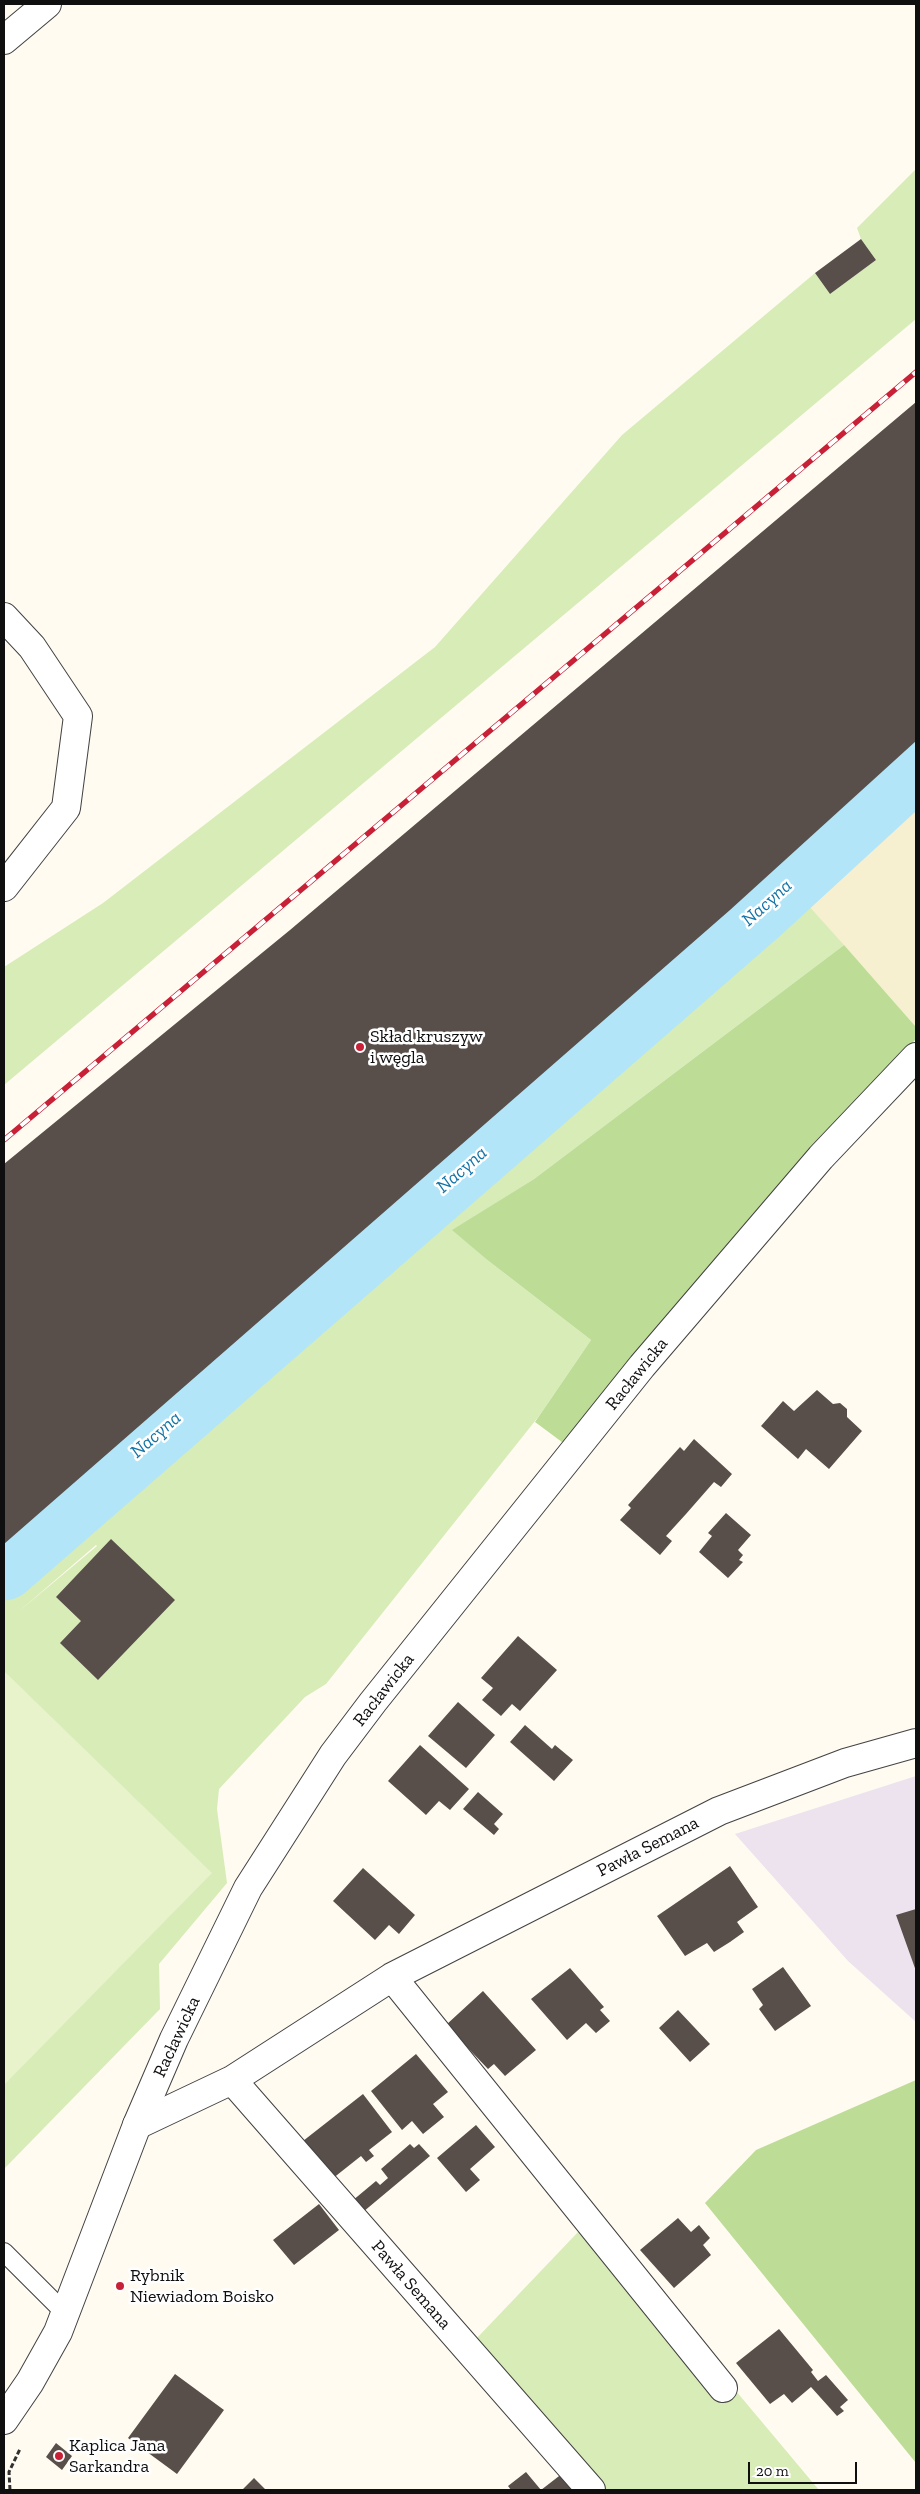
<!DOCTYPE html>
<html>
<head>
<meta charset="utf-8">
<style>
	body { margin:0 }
	#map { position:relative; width:920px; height:2494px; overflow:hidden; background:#fffbf1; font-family:"Zilla Slab",serif }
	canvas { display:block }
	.frame { position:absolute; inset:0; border:5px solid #0f0f0f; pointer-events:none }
	.scale { position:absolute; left:748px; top:2462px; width:109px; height:22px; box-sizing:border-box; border:2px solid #0f0f0f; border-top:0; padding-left:6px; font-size:15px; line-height:18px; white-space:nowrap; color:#0f0f0f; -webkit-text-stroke:4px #fff; paint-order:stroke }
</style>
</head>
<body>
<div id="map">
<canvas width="920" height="2494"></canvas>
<div class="frame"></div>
<div class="scale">20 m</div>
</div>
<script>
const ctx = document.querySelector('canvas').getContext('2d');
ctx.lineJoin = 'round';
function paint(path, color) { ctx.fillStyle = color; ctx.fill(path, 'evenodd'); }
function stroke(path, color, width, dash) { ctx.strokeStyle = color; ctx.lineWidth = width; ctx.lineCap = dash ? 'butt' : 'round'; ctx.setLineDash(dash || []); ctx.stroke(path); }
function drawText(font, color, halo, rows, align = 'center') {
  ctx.font = font + ' "Zilla Slab",serif'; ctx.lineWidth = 5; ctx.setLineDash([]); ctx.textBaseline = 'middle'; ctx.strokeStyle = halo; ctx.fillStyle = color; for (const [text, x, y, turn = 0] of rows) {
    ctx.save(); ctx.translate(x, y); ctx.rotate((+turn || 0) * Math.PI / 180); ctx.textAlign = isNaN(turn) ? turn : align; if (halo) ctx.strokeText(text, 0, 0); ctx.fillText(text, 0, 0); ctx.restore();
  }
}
paint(new Path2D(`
	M916,1776V2022L848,1961L735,1834Z`), '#ece3ee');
paint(new Path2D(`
	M916,787V1027L800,896Z`), '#f7f0d0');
paint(new Path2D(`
	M916,169V319L4,1085V967L103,903L435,647L622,435L815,273L830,294L876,260L861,239L857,228Z
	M800,896L844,945L534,1179L453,1230L486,1259L591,1340L539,1416L326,1684L305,1697L219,1789L217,1809L227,1883L159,1964L160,2009L4,2169V1584L416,1242ZM97,1546L17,1613L96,1545Z
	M579,2231L722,2401L736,2391L819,2490H606L476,2339Z`), '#d8ecb8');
paint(new Path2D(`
	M844,945L916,1027V1039L807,1153L566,1445L535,1422L591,1340L486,1259L452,1230L534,1179Z
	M916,2080V2463L705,2203L756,2150Z`), '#bddd97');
paint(new Path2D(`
	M4,1671L212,1873L4,2085Z`), '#e8f3cb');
stroke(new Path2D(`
	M4,1568L757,913L916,767`), '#b3e5f9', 65);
paint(new Path2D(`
	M861,239L876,260L830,294L815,273Z
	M916,402V741L730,910L4,1544V1164L290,930Z
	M817,1390L833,1404L840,1403L847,1409V1417L862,1431L829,1469L806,1449L798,1459L761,1426L783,1401L794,1411Z
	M694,1439L732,1474L721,1487L714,1482L686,1514L666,1536L672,1541L660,1555L620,1520L631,1508L628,1505L680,1447L684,1451Z
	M726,1513L751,1535L738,1550L743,1555L739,1560L743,1562L728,1578L699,1552L712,1536L708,1533Z
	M111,1539L175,1600L98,1680L60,1643L81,1621L56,1597Z
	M518,1636L557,1670L520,1711L512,1704L501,1716L482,1700L493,1688L481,1678Z
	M458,1702L495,1735L466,1768L428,1736Z
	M525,1725L552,1749L555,1745L573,1760L554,1781L510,1742Z
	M420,1745L469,1789L450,1810L439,1801L426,1815L388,1781Z
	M478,1792L503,1814L494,1824L499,1829L494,1835L463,1809Z
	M730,1866L758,1907L737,1922L744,1932L730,1942L714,1952L707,1943L685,1956L657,1916Z
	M363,1868L415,1915L399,1934L389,1925L375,1940L333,1901Z
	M916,1909V1971L896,1915Z
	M783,1967L811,2006L775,2031L759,2009L763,2005L752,1989Z
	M570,1968L604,2007L600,2010L610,2021L596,2033L586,2023L567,2040L531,1999Z
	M483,1991L536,2050L505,2076L494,2064L488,2069L446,2025Z
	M678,2010L710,2044L690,2062L659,2028Z
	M416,2054L448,2092L433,2104L444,2117L423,2134L412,2121L402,2130L371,2091Z
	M363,2094L392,2132L369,2150L374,2156L366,2162L361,2156L332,2179L303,2141Z
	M476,2125L495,2147L470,2169L480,2180L466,2192L437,2158Z
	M410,2144L414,2148L419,2144L430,2156L363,2212L352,2201L376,2181L380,2185L388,2178L381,2169Z
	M319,2204L339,2230L294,2265L273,2240Z
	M678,2218L691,2232L699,2225L710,2238L703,2245L711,2255L674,2288L640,2250Z
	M779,2329L813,2370L811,2372L818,2381L826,2375L848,2400L840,2407L844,2411L837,2416L811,2387L792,2403L784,2394L770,2404L736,2363Z
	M175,2374L224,2410L177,2474L128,2438Z
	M56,2443L72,2456L62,2470L46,2457Z
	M526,2472L541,2490L563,2473L577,2490H511L508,2486Z
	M254,2478L266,2490H242Z`), '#584f4b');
const service = new Path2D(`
	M4,2252L65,2313`);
const minor = new Path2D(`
	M4,40L47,4
	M4,617L32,647L78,716L66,808L4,887
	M392,1977L723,2388
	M232,2080L591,2490
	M137,2125L232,2080L392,1977L719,1811L845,1763L916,1743`);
const tertiary = new Path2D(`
	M4,2420L30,2382L58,2332L137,2125L174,2039L248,1888L333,1755L373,1702L642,1366L821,1157L916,1057`);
stroke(service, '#424242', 20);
stroke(minor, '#424242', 30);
stroke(tertiary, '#424242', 30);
stroke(new Path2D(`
	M10,2490L9,2472L20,2449`), '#313131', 3, [5, 2.5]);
stroke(service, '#fff', 18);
stroke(minor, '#fff', 28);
stroke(tertiary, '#fff', 28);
const rail = new Path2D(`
	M4,1140L916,372`);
stroke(rail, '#c72037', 5.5);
stroke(rail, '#fff', 4, [11]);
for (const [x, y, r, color] of [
	[360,1047,5,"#c72037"],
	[120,2286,5,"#c72037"],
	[59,2456,5,"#c72037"]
]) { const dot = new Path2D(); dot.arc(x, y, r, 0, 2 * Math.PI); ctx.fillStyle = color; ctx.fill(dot); stroke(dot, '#fff', 2); }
drawText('18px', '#0f0f0f', '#fff', [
	["Skład kruszyw",370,1037],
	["i węgla",370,1058],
	["Rybnik",130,2276],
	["Niewiadom Boisko",130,2297],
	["Kaplica Jana",69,2446],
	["Sarkandra",69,2467]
], 'left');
drawText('18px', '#0f0f0f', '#fff', [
	["Racławicka",637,1374,-51],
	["Racławicka",384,1690,-52],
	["Pawła Semana",648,1847,-27],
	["Racławicka",177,2037,-65],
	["Pawła Semana",411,2285,49]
]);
drawText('italic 19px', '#1274a8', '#fff', [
	["Nacyna",767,903,-42],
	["Nacyna",462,1170,-41],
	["Nacyna",156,1435,-41]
]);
</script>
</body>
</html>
